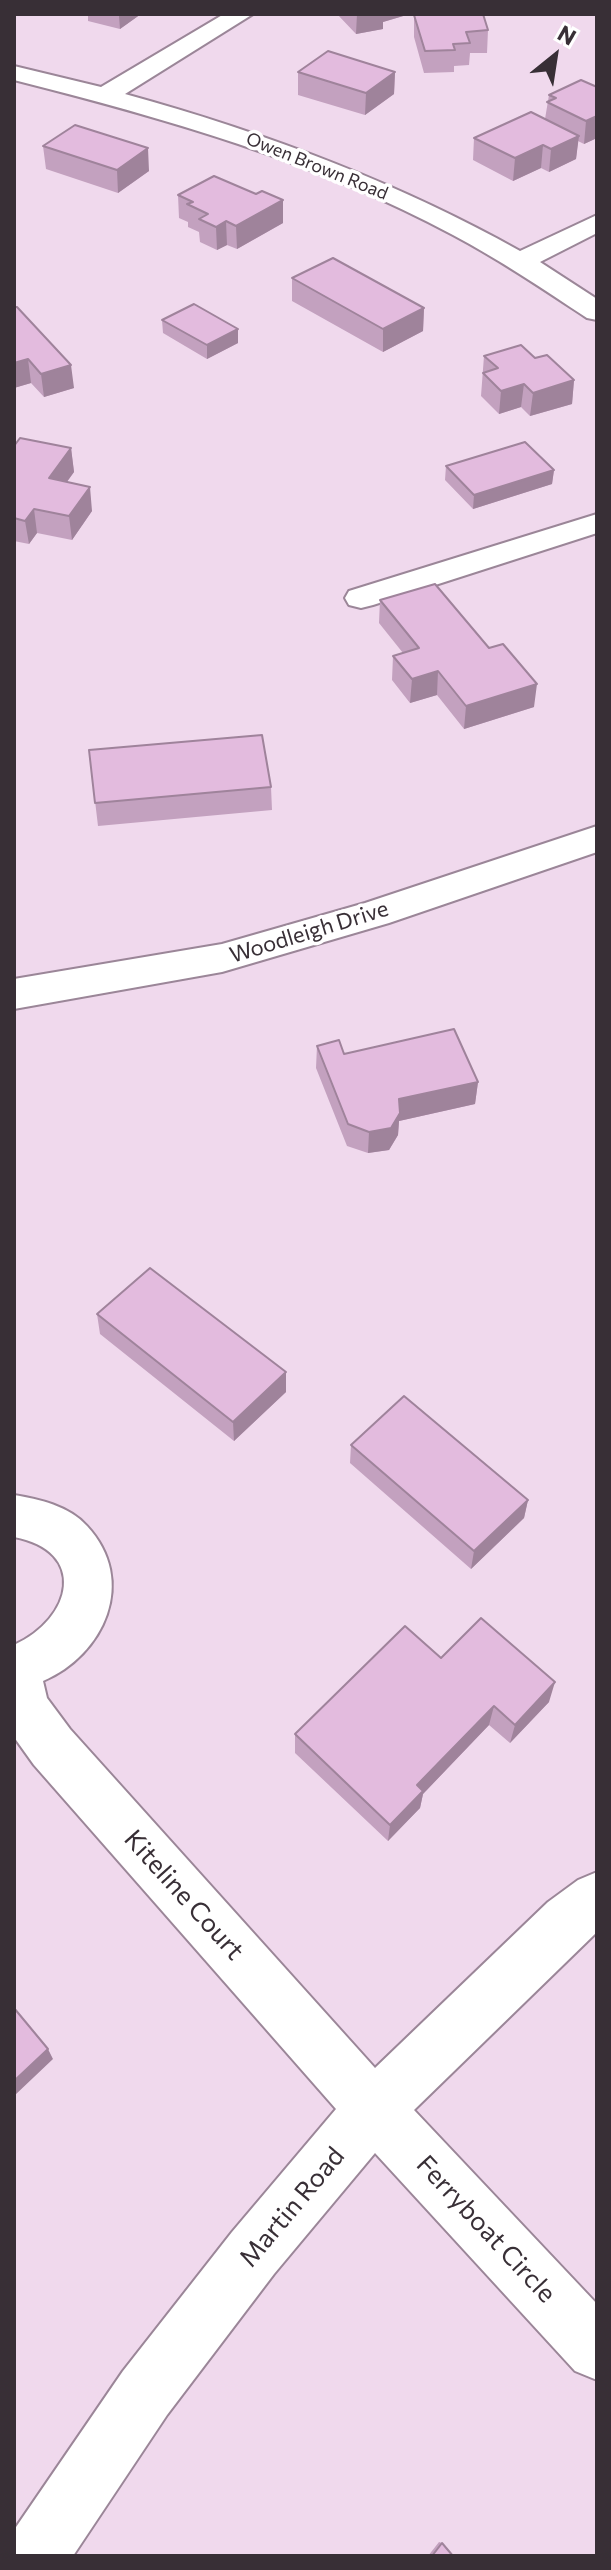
<!DOCTYPE html>
<html>
<head>
<meta charset="utf-8">
<style>
	body { margin:0 }
	#map { position:relative; width:611px; height:2570px; overflow:hidden; background:#f0d9ed; font-family:Commissioner,sans-serif }
	canvas { display:block }
	.frame { position:absolute; inset:0; border:16px solid #382f36; pointer-events:none }
	.north { position:absolute; left:515px; top:16px; width:80px; height:80px; -webkit-text-stroke:6px #fff; paint-order:stroke; rotate:30deg; font-size:22px; font-weight:700; line-height:32px; text-align:center; color:#382f36 }
	.north::after { content:''; display:block; margin:auto; width:28px; height:36px; background:#382f36; clip-path:polygon(50% 0,100% 100%,50% 72%,0 100%) }
</style>
</head>
<body>
<div id="map">
<canvas width="611" height="2570"></canvas>
<div class="frame"></div>
<div class="north">N</div>
</div>
<script>
const ctx = document.querySelector('canvas').getContext('2d');
ctx.lineJoin = 'round';
function stroke(path, color, width, dash) { ctx.strokeStyle = color; ctx.lineWidth = width; ctx.lineCap = dash ? 'butt' : 'round'; ctx.setLineDash(dash || []); ctx.stroke(path); }
function paint(path, color) { ctx.fillStyle = color; ctx.fill(path, 'evenodd'); }
function drawText(font, color, halo, rows, align = 'center') {
  ctx.font = font + ' Commissioner,sans-serif'; ctx.lineWidth = 7; ctx.setLineDash([]); ctx.textBaseline = 'middle'; ctx.strokeStyle = halo; ctx.fillStyle = color; for (const [text, x, y, turn = 0] of rows) {
    ctx.save(); ctx.translate(x, y); ctx.rotate((+turn || 0) * Math.PI / 180); ctx.textAlign = isNaN(turn) ? turn : align; if (halo) ctx.strokeText(text, 0, 0); ctx.fillText(text, 0, 0); ctx.restore();
  }
}
const minor = new Path2D(`
	M224,14H253L125,94C263,132 395,181 520,251L597,215V233L540,262L597,299V320L587,318C543,289 500,260 453,235C316,161 164,118 14,80V66L101,87Z
	M597,514V533L373,605L361,608L349,605L345,598L349,591Z
	M597,826V852L389,923L222,972L14,1009V979L222,944L365,903Z
	M14,1495C39,1499 69,1506 87,1526C138,1581 104,1655 43,1681L47,1698L70,1729L375,2068L548,1902L578,1880L597,1872V1932L414,2110L597,2304V2380L575,2371L375,2153L274,2274L167,2415L73,2556H14V2530L123,2371L232,2232L336,2109L34,1765L14,1737V1645C73,1618 88,1551 14,1537Z`);
stroke(minor, '#9b8698', 4);
paint(minor, '#fff');
paint(new Path2D(`
	M88,14H141L120,29L88,21Z
	M337,14H410L383,22V29L356,34Z
	M433,14H483L488,30L487,53H470L469,65L454,66V72L424,73L414,37V15Z
	M298,72H395L394,94L365,115L298,95Z
	M597,87V138L584,144L578,141L576,159L549,172L541,168L513,181L473,160L474,138L545,119L549,95Z
	M43,146L149,171L118,193L46,169Z
	M256,194L283,200V223L237,249L227,245L217,250L200,242L199,232L188,227V222L179,218L178,195Z
	M292,278L424,308L423,331L383,352L292,301Z
	M14,307L74,388L44,397L31,383L14,388Z
	M162,320L238,343L207,359L163,333Z
	M484,356L535,358L574,380L572,404L530,416L521,407L499,414L481,396Z
	M14,446L71,448L74,472L67,482L92,511L72,540L37,533L29,544L14,541Z
	M446,466L554,470L552,484L473,509L445,480Z
	M380,600L534,707L464,729L437,695L410,703L392,680L393,656L403,653L379,623Z
	M89,750L271,787L272,810L98,826Z
	M317,1046L344,1054L478,1082L475,1104L399,1121L398,1135L389,1150L368,1153L347,1146L316,1068Z
	M97,1314L286,1392L234,1441L100,1334Z
	M351,1445L528,1500L524,1518L471,1569L350,1463Z
	M441,1658L549,1702L510,1743L489,1725L423,1794L420,1808L388,1841L295,1753V1734Z
	M439,2542L442,2543L453,2556H428Z`), '#c3a1bf');
paint(new Path2D(`
	M122,14H141L120,29L119,16Z
	M357,14H410L383,22V29L356,34Z
	M395,72L394,94L365,115L366,93Z
	M597,116V138L584,144L586,121Z
	M579,136L576,159L549,172L551,149Z
	M543,145L541,168L513,181L515,158Z
	M148,148L149,171L118,193L117,170Z
	M283,200V223L237,249L236,226Z
	M226,221L227,245L217,250L216,227Z
	M424,308L423,331L383,352V329Z
	M238,329V343L207,359V345Z
	M28,359L31,383L14,388V363Z
	M71,365L74,388L44,397L41,374Z
	M574,380L572,404L530,416L533,393Z
	M524,384L521,407L499,414L501,391Z
	M71,448L74,472L52,502L49,478Z
	M554,470L552,484L473,509L474,495Z
	M90,487L92,511L72,540L69,516Z
	M34,509L37,533L29,544L25,521Z
	M438,671L437,695L410,703L412,679Z
	M537,684L534,707L464,729L466,706Z
	M478,1082L475,1104L399,1121L398,1135L389,1150L368,1153L369,1132L399,1099Z
	M286,1372V1392L234,1441L233,1422Z
	M528,1500L524,1518L471,1569L474,1551Z
	M555,1682L549,1702L510,1743L515,1725Z
	M494,1706L489,1725L423,1794L420,1808L388,1841L390,1825L417,1785Z
	M48,2049L53,2059L14,2096V2081Z`), '#9f839b');
const building = new Path2D(`
	M437,14H483L488,30L466,32L470,43L453,44L455,50L425,51L414,15Z
	M328,51L395,72L366,93L298,72Z
	M581,80L597,87V116L586,121L547,102L556,98L549,95Z
	M531,112L579,136L551,149L543,145L515,158L474,138Z
	M75,125L148,148L117,170L43,146Z
	M214,176L256,194L262,191L283,200L236,226L226,221L216,227L199,219L208,214L187,204L193,202L178,195Z
	M333,258L424,308L383,329L292,278Z
	M194,304L238,329L207,345L162,320Z
	M14,307H17L71,365L41,374L28,359L14,363Z
	M521,345L535,358L547,355L574,380L533,393L524,384L501,391L483,373L498,368L484,356Z
	M20,438L71,448L49,478L90,487L69,516L34,509L25,521L14,518V446Z
	M525,442L554,470L474,495L446,466Z
	M435,584L489,648L503,644L537,684L466,706L438,671L412,679L393,656L419,648L380,600Z
	M262,735L271,787L95,803L89,750Z
	M454,1029L478,1082L399,1099L400,1113L391,1128L369,1132L348,1124L317,1046L339,1040L344,1054Z
	M150,1268L286,1372L233,1422L97,1314Z
	M404,1396L528,1500L474,1551L351,1445Z
	M481,1618L555,1682L515,1725L494,1706L417,1785L423,1791L390,1825L295,1734L405,1626L441,1658Z
	M14,2008L48,2049L14,2081Z
	M442,2543L453,2556H432Z`);
paint(building, '#e3bbde');
stroke(building, '#9f839b', 2);
drawText('18px', '#382f36', '#fff', [
	["Owen Brown Road",317,166,22]
]);
drawText('22px', '#382f36', '#fff', [
	["Woodleigh Drive",309,932,-17]
]);
drawText('26px', '#382f36', '#fff', [
	["Kiteline Court",184,1895,48],
	["Martin Road",292,2207,-50],
	["Ferryboat Circle",486,2229,47]
]);
</script>
</body>
</html>
